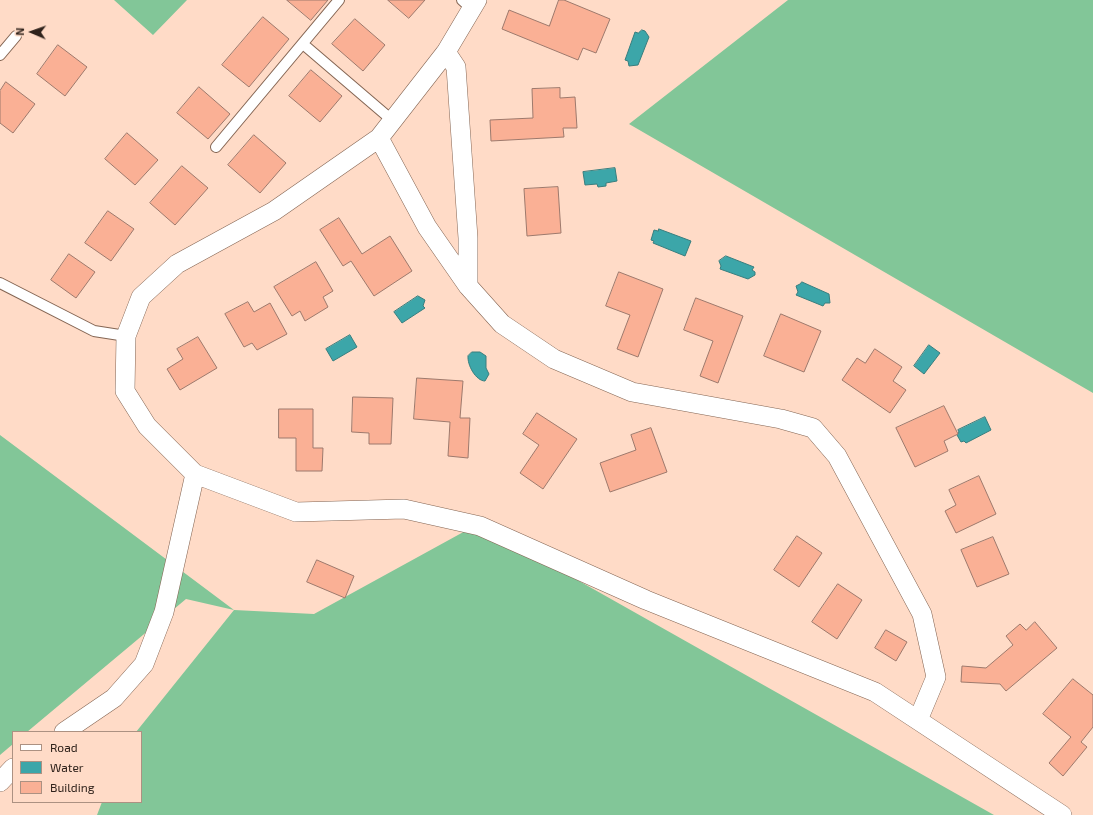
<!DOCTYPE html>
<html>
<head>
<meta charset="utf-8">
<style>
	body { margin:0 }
	#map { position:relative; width:1093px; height:815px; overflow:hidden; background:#ffdbc7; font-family:"Exo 2",sans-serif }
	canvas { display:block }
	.legend { position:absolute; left:12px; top:731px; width:130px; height:72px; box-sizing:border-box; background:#ffdbc7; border:1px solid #ac9182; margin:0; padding:5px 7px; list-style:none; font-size:12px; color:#2f221b }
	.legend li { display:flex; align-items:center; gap:8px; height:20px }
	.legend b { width:20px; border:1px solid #ac9182 }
	.north { position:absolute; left:12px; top:12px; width:40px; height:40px; -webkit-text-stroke:3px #ffdbc7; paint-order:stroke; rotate:272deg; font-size:11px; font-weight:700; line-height:16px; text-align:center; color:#2f221b }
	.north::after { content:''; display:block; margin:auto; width:14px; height:18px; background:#2f221b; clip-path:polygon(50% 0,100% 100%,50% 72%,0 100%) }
</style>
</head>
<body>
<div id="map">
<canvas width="1093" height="815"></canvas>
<ul class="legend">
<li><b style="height:5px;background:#fff"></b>Road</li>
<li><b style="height:11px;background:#3ca6a9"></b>Water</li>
<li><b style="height:11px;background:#fab095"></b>Building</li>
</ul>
<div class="north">N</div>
</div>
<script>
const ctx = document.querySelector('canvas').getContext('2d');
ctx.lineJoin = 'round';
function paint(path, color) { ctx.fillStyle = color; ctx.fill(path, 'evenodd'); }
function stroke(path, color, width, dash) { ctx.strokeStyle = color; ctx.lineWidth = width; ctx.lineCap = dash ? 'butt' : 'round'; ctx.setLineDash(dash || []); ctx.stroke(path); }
paint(new Path2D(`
	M114,0H187L153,35Z
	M788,0H1093V393L629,124Z
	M0,435L234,610L314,614L478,524L994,815H97L102,802H141V732H136L234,610L186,599L27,732H13V744L0,755Z`), '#82c698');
const water = new Path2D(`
	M642,30L645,31L649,37L638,65L629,66L628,61L625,60L635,32L638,33Z
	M615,168L617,181L606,183V186L598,187L597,184L585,185L583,172Z
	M659,229L691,241L685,256L653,243L654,241L651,240L654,230L658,231Z
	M726,256L754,267L752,270L755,272V275L748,279L720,269L721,266L719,261Z
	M802,282L829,294L830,303H825L823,306L796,295L798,292L796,286L800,284Z
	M418,296L425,300L423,306L425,308L402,323L394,312Z
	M350,335L357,347L333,361L326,349Z
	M929,345L940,353L924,374L914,366Z
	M472,352H480L486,356V368L489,374L485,381C476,381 467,365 468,356Z
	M985,417L991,430L966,443L964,441L961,442L957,435L959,432L958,430Z`);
paint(water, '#3ca6a9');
stroke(water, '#387e7e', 1);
const building = new Path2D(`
	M287,0H328L311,20Z
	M388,0H425L409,18Z
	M559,0H564L610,19L596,53L583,48L578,60L502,29L509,10L549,26Z
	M263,17L289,39L249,87L222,65Z
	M355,19L385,45L363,71L332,44Z
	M58,45L87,67L65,96L37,74Z
	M311,70L342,96L320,122L289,96Z
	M6,82L35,104L13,133L0,123V91Z
	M199,87L230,114L208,139L177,113Z
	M560,88V98L575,97L577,128H563L564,137L491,141L490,120L533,118L532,89Z
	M127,133L158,160L135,185L105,159Z
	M254,135L286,163L260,193L228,165Z
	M182,166L208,188L175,225L150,203Z
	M558,187L561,233L527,236L524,189Z
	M108,211L134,229L111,261L85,243Z
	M339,218L362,254L390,236L412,271L374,296L351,261L343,266L320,230Z
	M69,254L95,272L76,298L51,280Z
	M316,262L333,291L323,297L328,307L305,321L300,311L292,316L274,287Z
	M619,272L663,289L638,357L617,349L630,315L606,306Z
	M696,298L743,316L718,383L700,376L713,341L684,330Z
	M248,302L254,312L270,303L287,334L257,350L252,343L244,347L225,314Z
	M781,314L821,331L804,372L764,356Z
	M198,337L217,368L180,390L167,369L183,359L177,349Z
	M875,349L902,367L893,381L906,390L890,413L842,380L857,358L865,363Z
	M417,378L463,381L460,418H470L468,458L448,456L450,422L414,419Z
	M353,397L393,398L391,444H369V433L352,432Z
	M944,406L958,434L944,441L948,451L915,467L896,428Z
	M279,409H313V448H323L322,471H296V438H279Z
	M537,413L577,439L543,489L520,473L539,445L523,434Z
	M651,428L667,472L610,492L600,463L636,450L631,435Z
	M979,476L996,514L956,533L945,511L956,505L949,490Z
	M797,536L822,553L799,587L774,570Z
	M993,537L1009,574L977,587L961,550Z
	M317,560L354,576L345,598L307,582Z
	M838,584L862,600L837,639L812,622Z
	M1035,622L1057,648L1006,691L1000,684L961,682L962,666L986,668L1013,645L1006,636L1020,624L1026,630Z
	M886,630L907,642L896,661L875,648Z
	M1073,679L1093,695V727L1081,742L1087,747L1063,776L1049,763L1071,737L1043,714Z`);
paint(building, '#fab095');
stroke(building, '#9d796c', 1);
const lane = new Path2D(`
	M462,0L471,8
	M303,44L393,121
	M0,55L16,36
	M216,147L339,0
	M0,283L94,331L126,336`);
const street = new Path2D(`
	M446,52L456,67L468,238V286
	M379,138L427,227L468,286L502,324L554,359L632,392L781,419L813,428L837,456L922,614L936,677L918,720
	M195,474L296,512L404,509L480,526L646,600L875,692L1062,815
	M64,732L114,698L144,664L164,612L195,474L147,426L125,391L126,336L141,297L177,264L274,211L379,138L446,52L477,0
	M0,782L13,768`);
stroke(lane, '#846553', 12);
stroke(street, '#846553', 20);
stroke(lane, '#fff', 10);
stroke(street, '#fff', 19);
</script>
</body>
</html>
